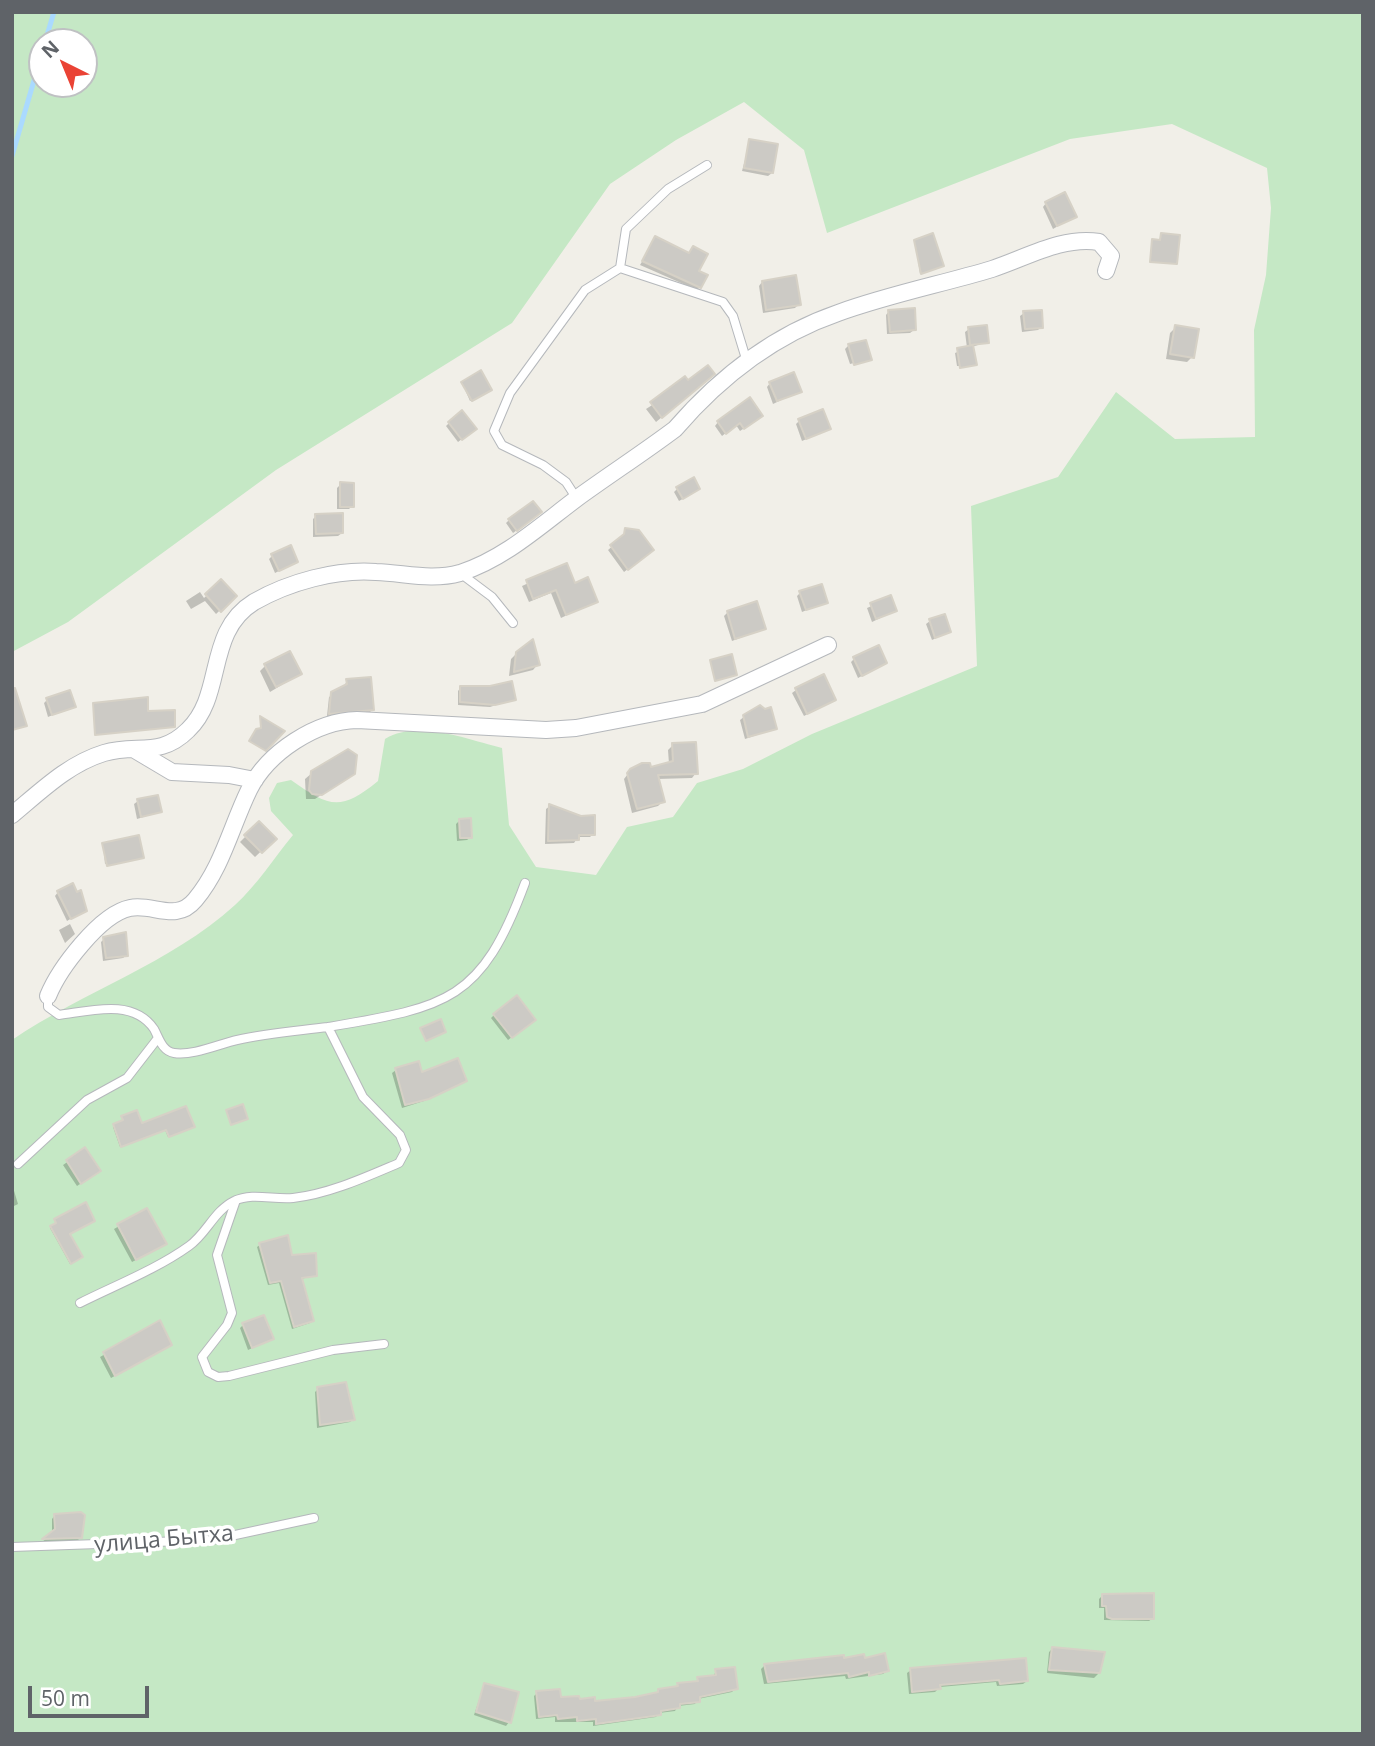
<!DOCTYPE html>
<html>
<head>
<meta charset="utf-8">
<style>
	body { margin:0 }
	#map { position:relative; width:1375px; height:1746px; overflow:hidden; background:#f1efe8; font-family:"Open Sans",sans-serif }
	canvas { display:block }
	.frame { position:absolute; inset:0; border:14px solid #5f6368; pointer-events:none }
	.north { position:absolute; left:28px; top:28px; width:70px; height:70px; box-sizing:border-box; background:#fff; border:2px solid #bfc1c3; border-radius:50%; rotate:317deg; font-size:19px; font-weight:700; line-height:28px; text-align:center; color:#5f6368 }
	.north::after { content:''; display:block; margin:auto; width:24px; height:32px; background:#ea4335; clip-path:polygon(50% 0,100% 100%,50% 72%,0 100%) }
	.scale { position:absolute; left:28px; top:1686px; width:121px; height:32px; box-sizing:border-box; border:4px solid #5f6368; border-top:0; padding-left:9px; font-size:21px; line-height:24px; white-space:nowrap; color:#5f6368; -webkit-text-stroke:5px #fff; paint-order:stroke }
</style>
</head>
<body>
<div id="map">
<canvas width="1375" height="1746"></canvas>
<div class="frame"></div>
<div class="north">N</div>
<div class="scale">50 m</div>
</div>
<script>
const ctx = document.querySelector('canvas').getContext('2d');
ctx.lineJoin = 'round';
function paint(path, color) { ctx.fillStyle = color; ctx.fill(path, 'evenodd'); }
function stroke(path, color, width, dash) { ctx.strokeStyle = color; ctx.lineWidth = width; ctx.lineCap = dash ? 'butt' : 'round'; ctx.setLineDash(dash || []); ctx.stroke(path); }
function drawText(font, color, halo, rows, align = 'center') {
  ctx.font = font + ' "Open Sans",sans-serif'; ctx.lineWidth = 7; ctx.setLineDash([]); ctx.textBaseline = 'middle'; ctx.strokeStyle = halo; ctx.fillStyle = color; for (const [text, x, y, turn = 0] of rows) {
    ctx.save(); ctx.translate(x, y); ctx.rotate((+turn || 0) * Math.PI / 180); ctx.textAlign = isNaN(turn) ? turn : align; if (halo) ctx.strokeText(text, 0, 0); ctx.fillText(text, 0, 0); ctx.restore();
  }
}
paint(new Path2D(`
	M12,12H1363V1734H12V1040C84,991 170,964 235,905C257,885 274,858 293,835L271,811L269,798L277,783L291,780C329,807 340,812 378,781L385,739C418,719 468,740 502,748L509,825L536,867L596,875L627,827L673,817L697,783L743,769L812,734L977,666L971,506L1058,477L1116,392L1175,439L1255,437L1254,330L1266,275L1271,208L1267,168L1172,124L1070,139L827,233L804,150L744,102L676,140L610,184L512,323L276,470L68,622L12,652ZM42,42H84V84H42Z`), '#c5e8c5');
paint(new Path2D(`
	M750,141L772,173L768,176L742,171Z
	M1046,203L1075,216L1053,229L1043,207Z
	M656,238L696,272L700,287L697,290L640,265Z
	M915,242L941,267L920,274Z
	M762,282L799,304L795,308L763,313L759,286Z
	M889,311L914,330L910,333L887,334L886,315Z
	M1024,313L1041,327L1038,330L1022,332L1020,316Z
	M1176,327L1192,357L1187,362L1166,359L1170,333Z
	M969,329L987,342L972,347L975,364L974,366H957L955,353L967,348L965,332Z
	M849,345L869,359L850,364L845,349Z
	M708,379L656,422L646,409L688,382Z
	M462,383L489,391L470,401Z
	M770,383L800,391L773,404L767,387Z
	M758,419L740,431L736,425L722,436L715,426L718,422Z
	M799,421L829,429L802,441L796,424Z
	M449,423L471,432L458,442L446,426Z
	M341,484L352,506L349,509H337V488Z
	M677,489L695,492L679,501L674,492Z
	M316,516L342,533L338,536L313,537V519Z
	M536,516L513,533L506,523L509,520Z
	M626,530L649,553L624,572L608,550L622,538Z
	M272,556L296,562L275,573L269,559Z
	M566,566L574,585L596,601L561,618L551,593L529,602L522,586Z
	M221,582L235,596L216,614L205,601L191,609L186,601L200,592L204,598Z
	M800,593L826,602L802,612L797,596Z
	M890,598L895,611L872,622L867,608Z
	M728,612L764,629L732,641L724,616Z
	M930,621L949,632L932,640L926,624Z
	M517,653L538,664L533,670L509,676L511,659Z
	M854,659L885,663L858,678L851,662Z
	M265,666L300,674L270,692L260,671Z
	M347,680L372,710L369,713L327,716L329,697L344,687Z
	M461,687L514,699L490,707L458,705V691Z
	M796,690L834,700L804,716L792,693Z
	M47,700L74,706L48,717L44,703Z
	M94,705L146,713L173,726L94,735Z
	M755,708L770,709L775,729L745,739L740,720Z
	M673,745L696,773L692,778L657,779L663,801L658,806L632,813L624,779L631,770L669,764L668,750Z
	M312,773H354L315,799H306L305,779Z
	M138,801L160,812L137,819L134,804Z
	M550,806L580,818L593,834L590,837H578L574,843L545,844L546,809Z
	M459,821L471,837L467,840L457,841L456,824Z
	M259,823L274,839L255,857L240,842Z
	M103,845L142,856L105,864Z
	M58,892L85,910L67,921L55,896Z
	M70,924L75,934L65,943L59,930Z
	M104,939L127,955L123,958L103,961L101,942Z
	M494,1015L530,1023L508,1040L491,1018Z
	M396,1070L421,1075L465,1081L424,1101L402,1108L392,1073Z
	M122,1118L141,1125L192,1128L168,1137L165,1130L120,1147L113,1127L122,1122Z
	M85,1150L95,1174L77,1186L63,1165Z
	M12,1184L18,1204L12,1207Z
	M147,1210L161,1247L132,1262L114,1229Z
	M55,1220L68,1234L80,1258L70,1264L50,1228L56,1225Z
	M260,1245L290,1257L316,1275L301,1279L312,1321L310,1323L292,1329L279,1283L268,1285L257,1247Z
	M159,1323L170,1345L111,1378L100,1357Z
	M243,1325L272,1339L248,1350L240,1328Z
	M318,1389L353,1419L350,1422L317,1428L315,1392Z
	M55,1515L81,1537L77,1541L42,1542L52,1534V1519Z
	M1103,1595L1153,1618L1149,1621L1104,1620V1608H1099V1599Z
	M1052,1649L1103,1654L1098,1674L1094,1678L1047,1673L1049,1652Z
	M864,1660L887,1671L883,1674L846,1679L845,1676L764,1684L761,1669L764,1666Z
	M911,1670L1027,1681L1023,1684L997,1686L996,1682L940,1687L935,1692L909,1694L907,1673Z
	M716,1671L736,1688L732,1692L698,1699L695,1704L678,1706L675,1711L659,1713L656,1717L593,1726V1722H555V1717L536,1719L534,1696L537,1693L560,1699L594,1702L636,1698L713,1677Z
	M484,1685L509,1722L506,1726L474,1715Z`), '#0003');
stroke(new Path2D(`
	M45,42L54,12
	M12,156L42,53`), '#aadaff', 5);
const building = new Path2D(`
	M749,139L778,144L773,173L744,168Z
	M1065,192L1077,217L1057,226L1045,202Z
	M933,233L944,266L921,274L914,240Z
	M1161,233L1180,235L1177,264L1150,262L1152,239L1160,240Z
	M655,236L689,253L693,246L708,254L699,271L708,275L701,288L642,261Z
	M796,275L801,305L766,310L762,281Z
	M915,308L916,330L890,332L888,310Z
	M1042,310L1043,328L1025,329L1023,311Z
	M987,325L989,343L970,345L968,327Z
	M1175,325L1199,329L1194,358L1170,354Z
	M866,340L872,360L854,365L848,344Z
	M973,345L977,365L960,368L957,348Z
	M708,365L715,374L662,418L650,402L685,376L688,380Z
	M481,370L492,390L472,401L461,382Z
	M794,372L802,392L777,401L769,382Z
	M750,397L763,416L744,429L740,423L726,434L717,421Z
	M823,409L831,429L806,439L798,419Z
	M462,410L477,429L462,440L448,422Z
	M694,477L700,489L683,499L676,487Z
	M340,482L354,483V507H340Z
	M533,501L542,512L517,531L508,519Z
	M343,513V533L316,534L315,514Z
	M625,528L639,530L654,550L628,570L610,545L624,534Z
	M291,545L298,562L279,571L271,554Z
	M567,563L575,583L588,577L598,602L566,615L556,590L533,599L526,580Z
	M221,579L237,596L221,612L205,594Z
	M822,584L828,603L806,610L799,591Z
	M891,595L897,611L876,619L870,603Z
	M757,601L766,629L735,639L727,611Z
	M945,614L951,632L935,638L929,619Z
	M533,639L540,665L514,672L516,652Z
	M879,645L887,663L862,676L853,657Z
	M290,651L302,674L276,687L264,664Z
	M732,654L737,675L715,681L710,660Z
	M824,674L836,700L807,714L795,688Z
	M371,677L374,710L329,714L331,692L347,684L346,679Z
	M512,681L516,700L495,705L460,702V686H490Z
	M15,688L27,726L12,730V689Z
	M70,690L76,707L52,715L46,698Z
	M148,697V711L175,710V727L95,735L93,703Z
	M760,705L765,709L771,707L777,729L748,737L743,715Z
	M260,716L285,731L266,751L249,741L256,729L261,728Z
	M696,742L698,774L658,775L665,802L637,809L627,773L630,769L642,763H650L651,767L673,761L672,743Z
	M348,749L357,755L355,774L322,795L312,794L309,790L311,771Z
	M158,795L162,812L141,817L137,799Z
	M549,804L581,816L595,815V835H579V840L548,841Z
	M471,818L472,838H460L459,819Z
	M259,821L277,839L262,853L244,835Z
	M139,835L144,858L107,866L102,843Z
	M73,883L77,892L81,890L87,911L71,919L57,891Z
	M126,932L128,956L106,958L103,937Z
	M517,995L536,1020L512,1038L493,1014Z
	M441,1019L446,1032L426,1041L420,1028Z
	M458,1058L467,1081L429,1099L405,1105L395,1068L419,1061L422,1072Z
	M243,1104L248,1119L231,1125L226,1110Z
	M186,1106L195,1127L169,1137L166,1130L121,1147L113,1124L123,1120L121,1116L137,1110L142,1123Z
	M85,1147L101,1171L81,1184L66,1160Z
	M86,1202L95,1221L70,1234L83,1257L71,1264L50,1226L56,1223L54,1219Z
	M147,1208L167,1244L136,1260L117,1224Z
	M288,1235L292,1255L316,1253L317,1276L302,1278L314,1321L294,1327L281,1281L270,1283L259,1243Z
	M264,1315L274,1339L252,1348L242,1323Z
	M160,1320L172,1345L115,1376L103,1352Z
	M346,1382L355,1420L320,1425L317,1387Z
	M81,1512L85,1515L82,1538L42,1539L55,1529L54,1514Z
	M1154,1593V1619H1112L1107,1617L1106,1606H1102V1594Z
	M1052,1647L1105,1652L1100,1673L1049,1670Z
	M885,1653L889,1671L869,1676V1672L849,1677L848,1673L768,1682L764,1664L844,1655V1658L864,1654L865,1658Z
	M1026,1658L1028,1681L1000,1684L999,1680L940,1685L941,1689L912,1692L910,1668Z
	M735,1667L738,1689L700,1697V1702L680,1704V1708L661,1711V1715L596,1724V1719L577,1721V1717L558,1719L557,1715L539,1717L536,1691L560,1689L561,1697L579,1696L580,1699L595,1697V1701L635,1697L658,1692V1689L678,1686L677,1683L698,1681L697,1677L716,1675L715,1669Z
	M484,1683L519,1692L511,1723L476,1712Z`);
paint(building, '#cccac5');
stroke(building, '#d6d1c6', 2);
const service = new Path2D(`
	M620,268L723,302L733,316L747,362
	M577,499L566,482L543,465L502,445L494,431L510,393L585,290L620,268L626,229L668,189L707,165
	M460,573L492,597L513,623
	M48,996V1007L59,1015C90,1011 133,998 154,1029C159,1038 162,1051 174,1053C193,1056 219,1044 237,1040C267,1033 297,1031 328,1027L363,1097L400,1135L406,1150L399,1163C366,1177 329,1194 293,1198C273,1200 253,1192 234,1201C214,1211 207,1233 189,1246C157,1269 116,1285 80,1303
	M328,1027C447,1007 481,1002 525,883
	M18,1164L87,1100L127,1078L158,1038
	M236,1200L217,1255L232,1313L227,1325L202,1357L208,1372L218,1377L229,1376L333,1350L384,1344
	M12,1547L212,1540L314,1518`);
const minor = new Path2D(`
	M135,750L172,772L229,775L255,780
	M12,815C41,791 68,764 104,753C137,743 160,758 188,730C225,695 205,632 254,602C289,582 336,569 376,572C405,573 431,581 460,573C504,559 540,526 576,499C609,475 643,453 675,429C719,378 774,335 838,313C887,295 942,284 992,269C1026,258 1062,236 1099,242L1111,256L1106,271
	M48,996C59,969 100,914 130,908C153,903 176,923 195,900C222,868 231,827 249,790C268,752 316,721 357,720L546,730L576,728L702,704L828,645`);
stroke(service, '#b5b8bc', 10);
stroke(minor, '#b5b8bc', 18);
stroke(service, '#fff', 8);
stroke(minor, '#fff', 16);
drawText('23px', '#5f6368', '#fff', [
	["улица Бытха",164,1540,-5]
]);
</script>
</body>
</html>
